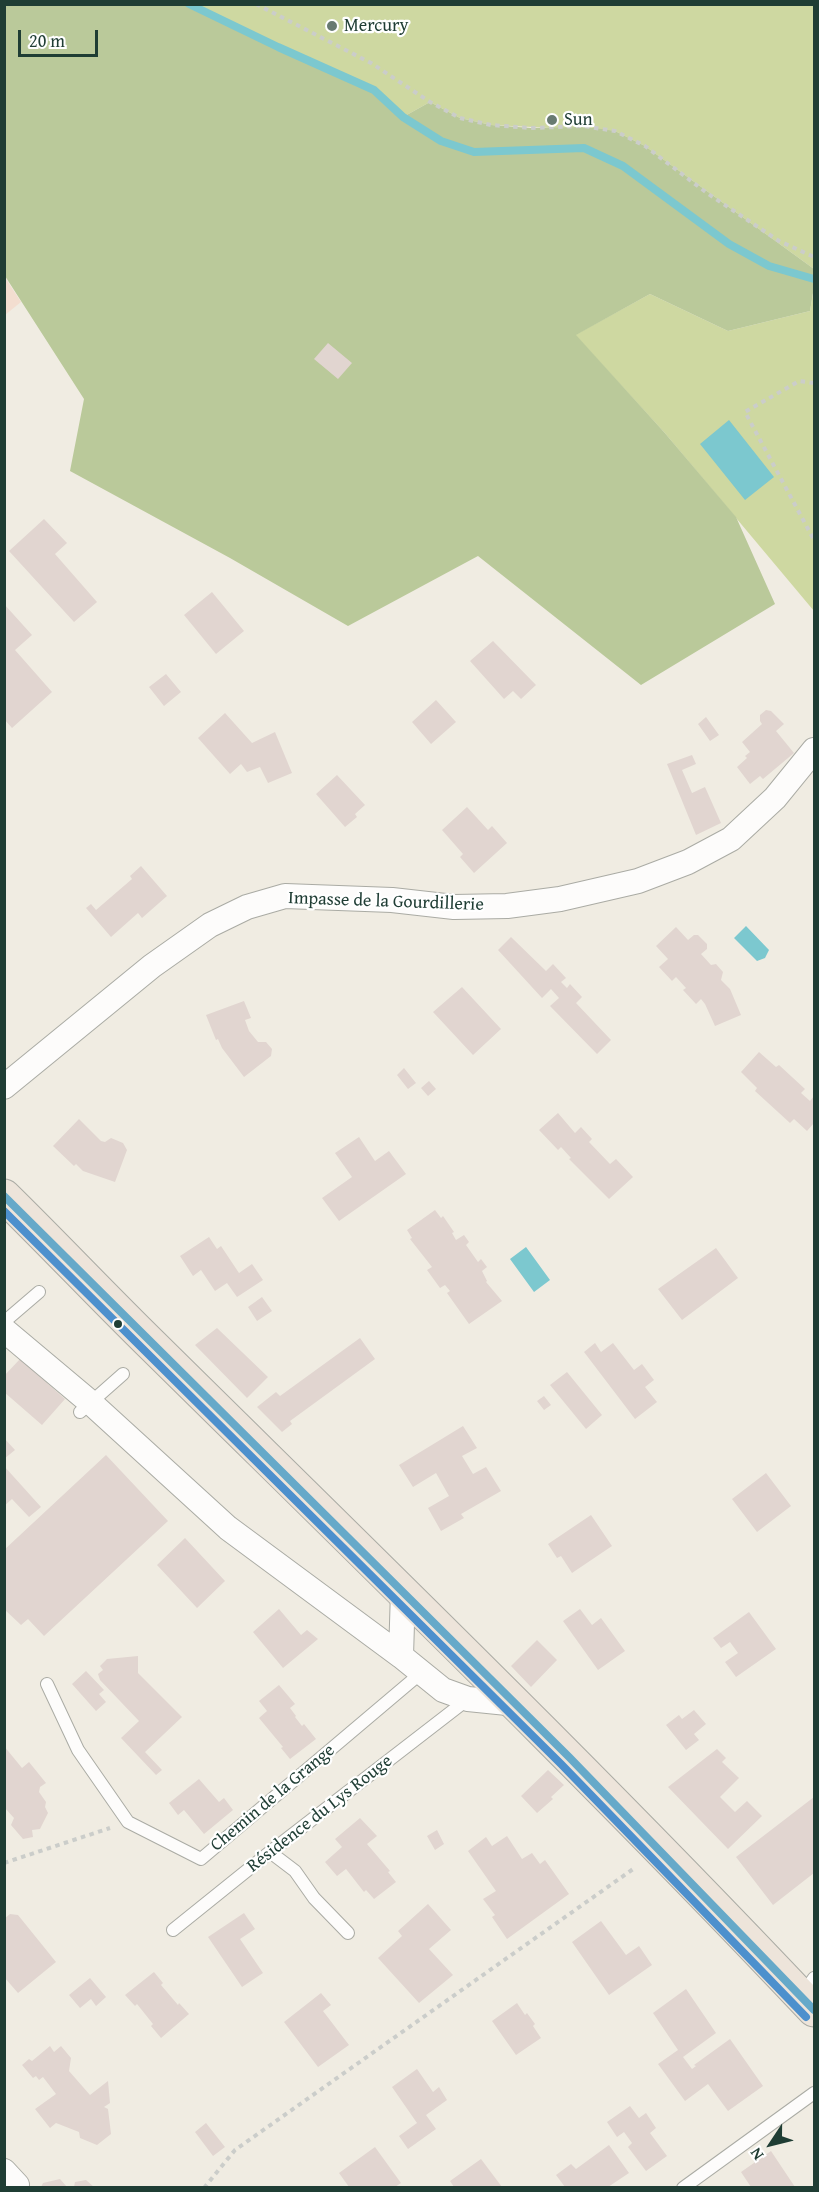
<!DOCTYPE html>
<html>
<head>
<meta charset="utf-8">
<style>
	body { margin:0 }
	#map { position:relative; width:819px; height:2192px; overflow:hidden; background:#f0ece2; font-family:"Gentium Book Plus",serif }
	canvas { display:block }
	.frame { position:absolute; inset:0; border:6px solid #1f3d34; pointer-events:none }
	.north { position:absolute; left:741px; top:2114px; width:60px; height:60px; -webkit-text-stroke:4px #fff; paint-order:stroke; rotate:235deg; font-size:16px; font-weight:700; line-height:24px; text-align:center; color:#1f3d34 }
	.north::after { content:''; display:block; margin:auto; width:21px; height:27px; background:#1f3d34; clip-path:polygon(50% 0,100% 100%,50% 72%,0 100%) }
	.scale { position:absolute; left:18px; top:30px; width:80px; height:27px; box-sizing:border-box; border:3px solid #1f3d34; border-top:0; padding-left:8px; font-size:18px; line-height:21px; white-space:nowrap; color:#1f3d34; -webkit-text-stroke:4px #fff; paint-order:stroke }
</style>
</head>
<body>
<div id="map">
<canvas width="819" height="2192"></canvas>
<div class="frame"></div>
<div class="north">N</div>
<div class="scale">20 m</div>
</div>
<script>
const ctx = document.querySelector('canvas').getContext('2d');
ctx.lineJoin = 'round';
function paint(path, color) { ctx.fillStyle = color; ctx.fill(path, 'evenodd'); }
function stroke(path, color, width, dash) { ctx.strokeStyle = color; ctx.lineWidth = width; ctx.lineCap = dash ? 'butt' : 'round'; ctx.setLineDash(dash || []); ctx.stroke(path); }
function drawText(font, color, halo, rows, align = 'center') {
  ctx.font = font + ' "Gentium Book Plus",serif'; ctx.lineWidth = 4.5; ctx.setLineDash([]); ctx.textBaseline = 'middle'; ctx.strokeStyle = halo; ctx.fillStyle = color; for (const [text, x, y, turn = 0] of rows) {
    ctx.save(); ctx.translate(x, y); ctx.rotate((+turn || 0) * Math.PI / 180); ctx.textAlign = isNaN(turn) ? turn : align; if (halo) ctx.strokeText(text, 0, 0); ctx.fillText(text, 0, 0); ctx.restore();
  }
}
paint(new Path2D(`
	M4,276L21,302L5,315H4Z`), '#f3ded0');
paint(new Path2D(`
	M189,5H814V269L645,146L615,131L491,125L460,118L430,102L403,117L374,90L278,47Z
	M814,287V611L664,432L575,335L650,294L728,331L810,311Z`), '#ced8a1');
paint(new Path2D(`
	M5,5H189L278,47L374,90L403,117L430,102L460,118L491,125L531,128L587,127L615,131L645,146L814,269V287L810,311L728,331L650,294L576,335L664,432L736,517L775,604L641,685L478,556L348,626L230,558L70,471L84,399L5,276Z`), '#bac99a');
paint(new Path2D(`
	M729,420L774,477L745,500L700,444Z
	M746,926L769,950L765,958L757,961L734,938Z
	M526,1247L550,1280L534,1292L510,1259Z`), '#7cc8cf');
stroke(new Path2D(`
	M189,4L278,47L374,90L403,117L441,141L474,152L584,148L623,166L729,244L769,266L814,279`), '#7cc8cf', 8);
paint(new Path2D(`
	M328,343L352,363L338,379L314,359Z
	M44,519L67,543L55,554L97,602L74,622L9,551Z
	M212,592L244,631L216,654L184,615Z
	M4,604L32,635L15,650L52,692L12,728L4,719Z
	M493,641L536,685L521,699L513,691L504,699L470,661Z
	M166,674L181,692L164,706L149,687Z
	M436,700L456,722L431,744L412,722Z
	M766,710L771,711L784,724L776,731L794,753L763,779L760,776L750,784L737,767L747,758L745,756L750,752L742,742L762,724L760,721V715Z
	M225,713L252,743L275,732L292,773L268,783L260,767L247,772L241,764L230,774L198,738Z
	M706,717L719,735L710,741L698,724Z
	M692,755L696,764L682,770L692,793L705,787L721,823L696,835L667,764Z
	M337,775L365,805L355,814L357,817L345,827L316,794Z
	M467,807L488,830L492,826L507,843L474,873L460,857L463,854L442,830Z
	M141,866L167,896L142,918L138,913L111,937L86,908L91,904L96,910L132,879L130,876Z
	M676,927L688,940L694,935H698L707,944V949L701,954L711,965L716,964L723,972L721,980L730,989L741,1015L715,1026L705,1004L701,999L696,1004L683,990L686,988L676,977L672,981L659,967L668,959L656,946Z
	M511,937L546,971L553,964L566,978L561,982L567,988L570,984L582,997L576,1003L611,1040L597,1054L550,1006L559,998L551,989L542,998L498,950Z
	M462,987L501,1029L473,1055L433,1012Z
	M244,1001L251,1018L245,1020L249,1031L258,1042H266L272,1049L271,1056L244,1077L222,1048L218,1039L216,1040L206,1015Z
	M759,1052L776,1067L779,1065L805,1089L801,1093L810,1101L814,1096V1123L807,1131L794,1119L790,1123L755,1091L757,1088L741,1072Z
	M404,1068L416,1083L408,1089L397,1075Z
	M429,1081L436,1089L428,1096L421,1088Z
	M558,1113L575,1133L581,1127L592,1139L589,1142L610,1164L616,1159L633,1177L609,1199L569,1159L571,1158L561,1147L558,1150L539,1130Z
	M79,1119L101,1141L105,1142L111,1138L123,1143L127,1150L115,1182L83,1171L76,1164L74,1166L53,1146Z
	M359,1137L375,1161L389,1151L406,1174L339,1221L322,1198L352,1177L335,1153Z
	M435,1210L441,1218L443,1216L454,1232L452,1233L456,1240L464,1235L469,1242L466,1245L478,1262L481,1259L487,1267L482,1271L487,1281L486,1282L502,1301L469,1324L447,1293L450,1291L445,1285L440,1288L427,1270L432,1267L410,1239L412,1238L407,1230Z
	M209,1237L217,1249L221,1246L239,1273L252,1264L263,1280L237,1297L227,1283L215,1291L201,1270L193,1276L180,1256Z
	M716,1248L738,1278L682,1320L658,1289Z
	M262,1297L272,1311L257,1321L248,1307Z
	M217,1328L268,1377L247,1398L195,1345Z
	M360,1338L375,1359L290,1421L292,1424L282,1432L257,1407L276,1392L280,1396Z
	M595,1343L601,1352L613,1343L634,1370L642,1364L654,1380L645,1387L657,1402L635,1419L584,1352Z
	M20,1359L65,1399L42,1425L4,1392V1376Z
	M567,1372L602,1415L586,1429L550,1385Z
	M544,1396L551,1405L544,1410L537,1401Z
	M463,1426L477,1448L462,1456L473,1474L486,1467L501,1491L461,1514L464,1518L441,1531L428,1508L449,1496L436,1473L413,1487L399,1465Z
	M4,1438L15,1450L4,1459Z
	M106,1455L168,1521L44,1636L28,1619L21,1625L4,1609V1550Z
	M4,1466L41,1507L29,1517L12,1499L4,1506Z
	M766,1473L791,1506L757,1532L732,1499Z
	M591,1515L612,1546L572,1573L561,1556L557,1558L548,1544Z
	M185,1538L225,1581L197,1608L157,1565Z
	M279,1609L301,1635L307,1630L318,1639L283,1668L253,1632Z
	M580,1609L592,1625L601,1618L625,1651L598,1670L563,1621Z
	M749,1612L776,1649L736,1677L725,1662L738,1653L730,1642L721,1648L713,1638Z
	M537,1640L557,1660L531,1687L511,1666Z
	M138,1656V1673L182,1717L145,1752L162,1770L156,1775L121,1738L139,1721L100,1680L98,1674L103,1670L100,1666L107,1659Z
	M86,1671L104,1690L99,1694L106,1702L96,1711L72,1684Z
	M279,1685L295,1704L290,1708L296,1716L295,1717L302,1726L304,1724L316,1739L290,1759L281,1748L283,1747L259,1718L267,1711L259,1701Z
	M694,1710L706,1724L694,1734L699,1740L686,1750L666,1725L679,1715L682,1719Z
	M4,1746L22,1768L29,1762L46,1783L40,1787L39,1792L46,1802L45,1807L48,1813L40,1829L32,1830L33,1837L23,1839L11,1825L14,1818L4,1807Z
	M717,1749L726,1758L722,1762L739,1778L720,1797L735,1812L747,1801L762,1816L728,1849L668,1787Z
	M548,1770L564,1785L551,1797L553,1799L537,1813L521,1796Z
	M199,1779L219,1802L224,1798L233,1810L204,1834L184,1810L178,1815L169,1803Z
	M814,1797V1873L773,1905L736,1857Z
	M360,1818L377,1836L367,1844L390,1871L388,1872L396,1882L374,1899L366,1890L364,1892L346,1869L337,1876L325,1862L342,1847L335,1839Z
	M437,1830L444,1844L435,1850L427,1836Z
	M507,1836L522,1859L532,1853L540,1864L545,1860L569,1894L507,1939L492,1917L495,1915L483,1899L496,1891L468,1851L486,1837L492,1846Z
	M428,1904L451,1930L429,1949L453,1975L419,2003L378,1958L402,1936L398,1931Z
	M244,1913L255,1929L240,1939L263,1973L242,1987L208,1937Z
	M10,1914L18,1915L56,1962L18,1993L4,1977V1919Z
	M601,1921L626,1955L639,1946L652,1965L609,1995L572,1942Z
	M154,1972L163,1983L161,1985L178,2005L179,2003L189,2014L161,2038L151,2026L153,2024L137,2004L135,2006L125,1995Z
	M90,1978L106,1997L96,2006L91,1999L80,2008L69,1995Z
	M686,1989L716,2033L683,2057L692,2069L696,2066L694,2065L730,2039L763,2086L728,2111L708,2084L685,2101L658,2064L678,2050L653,2013Z
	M321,1993L331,2005L323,2011L349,2045L318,2067L284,2022Z
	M517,2003L525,2015L527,2013L535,2024L533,2026L541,2038L516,2055L492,2021Z
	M50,2046L54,2052L61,2046L71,2058L69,2071L90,2095L108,2081L110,2103L104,2107L108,2109L111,2134L97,2145L80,2138L79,2132L56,2123L50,2128L35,2109L56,2094L43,2077L39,2080L36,2076L33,2078L22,2065L29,2059L32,2061Z
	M417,2069L433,2092L439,2087L447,2100L426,2115L436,2129L408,2149L399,2136L417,2123L392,2087Z
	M630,2106L639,2118L646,2113L656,2128L650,2133L667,2156L646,2171L628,2147L632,2143L624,2132L617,2137L607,2122Z
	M206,2123L225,2147L213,2156L195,2132Z
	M609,2145L629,2173L608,2187H565L556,2175L571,2164L576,2169Z
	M375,2147L401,2183L395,2187H349L339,2173Z
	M771,2151L795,2187H751L741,2172Z
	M481,2159L502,2187H454L450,2181Z
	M60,2179L67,2187H41L43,2183Z
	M86,2180L94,2187H74L75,2182Z`), '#e1d5d0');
const lane = new Path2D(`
	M4,1322L39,1292
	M80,1412L123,1374
	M47,1684L78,1750L128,1822L201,1859L421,1673
	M270,1852L295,1871L314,1898L348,1933
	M173,1930L270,1852L468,1699
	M802,1995L814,1978
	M683,2188L814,2093`);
const street = new Path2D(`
	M4,1087L152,966L210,925L247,907L285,896L392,900L454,907L507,906L560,899L638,881L688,862L731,839L775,798L814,750
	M4,1330L91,1403L228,1528L401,1656
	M403,1591L401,1656L443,1690L468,1699L517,1704
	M4,2171L17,2185`);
const primary = new Path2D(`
	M4,1196C54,1245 101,1295 151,1344C374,1564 599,1782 814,2010`);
stroke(lane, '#aaaba4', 14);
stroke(street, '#aaaba4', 26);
stroke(primary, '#aaaba4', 35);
stroke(new Path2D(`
	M256,4L371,63L430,102L460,118L491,125L531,128L583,126L615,131L645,146L707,193L779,241L814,257
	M814,383L799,381L745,412L814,540
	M4,1863L110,1828
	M204,2188L235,2150L636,1867`), '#cbcdca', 4, [4.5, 4.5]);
stroke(lane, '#fdfcfb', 12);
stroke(street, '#fdfcfb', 24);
stroke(primary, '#ede4da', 33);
stroke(new Path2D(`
	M4,1196L569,1757L814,2010`), '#66a9c9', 8);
stroke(new Path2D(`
	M4,1211L561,1764L806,2017`), '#4d90cd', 8);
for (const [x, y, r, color] of [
	[332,26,6,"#687a71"],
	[552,120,6,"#687a71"],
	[118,1324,5,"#1f3d34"]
]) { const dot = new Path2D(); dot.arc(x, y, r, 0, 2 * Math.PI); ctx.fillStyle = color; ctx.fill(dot); stroke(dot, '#fff', 2); }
drawText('18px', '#1f3d34', '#fff', [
	["Mercury",344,26],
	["Sun",564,120]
], 'left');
drawText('18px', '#1f3d34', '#fff', [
	["Impasse de la Gourdillerie",386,902,2],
	["Chemin de la Grange",273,1798,-40],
	["Résidence du Lys Rouge",320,1814,-38]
]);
</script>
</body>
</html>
